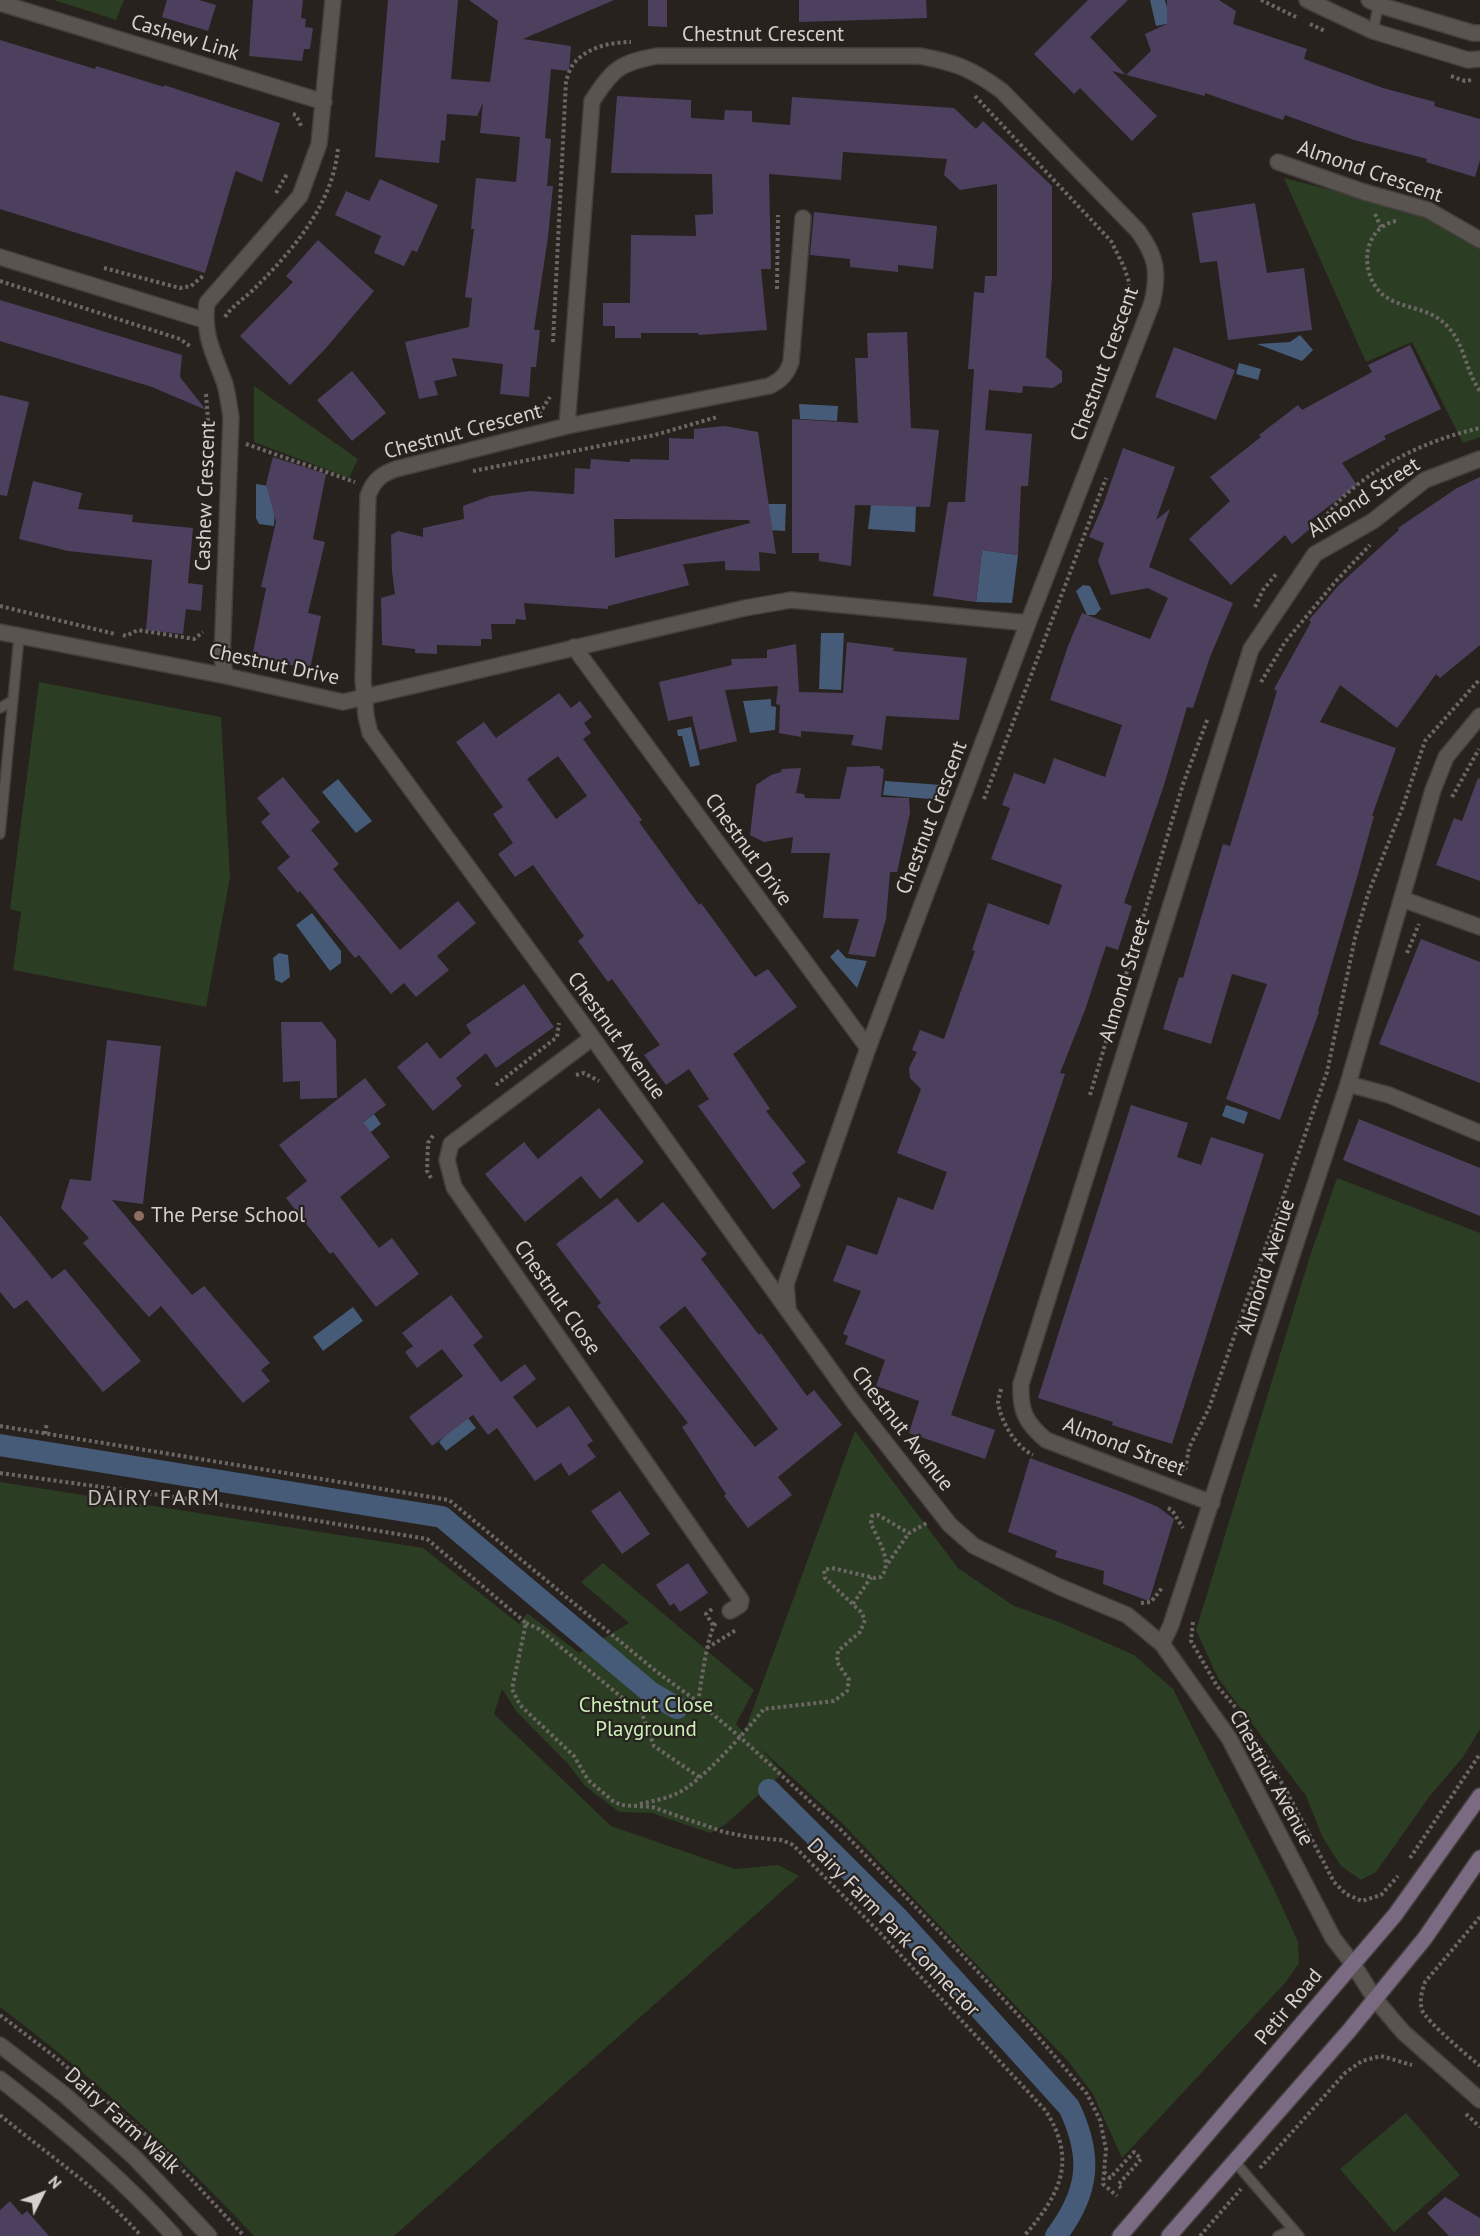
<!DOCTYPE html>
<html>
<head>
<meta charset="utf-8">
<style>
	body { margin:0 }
	#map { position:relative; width:1480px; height:2236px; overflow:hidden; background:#27221e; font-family:"PT Sans",sans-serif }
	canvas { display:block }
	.north { position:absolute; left:12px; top:2164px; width:60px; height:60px; -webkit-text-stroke:4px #27221e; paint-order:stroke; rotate:48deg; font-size:16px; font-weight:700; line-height:24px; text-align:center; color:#d5d1cf }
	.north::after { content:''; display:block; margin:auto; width:21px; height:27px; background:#d5d1cf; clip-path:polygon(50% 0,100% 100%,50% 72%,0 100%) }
</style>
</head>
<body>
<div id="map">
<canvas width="1480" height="2236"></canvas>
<div class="north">N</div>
</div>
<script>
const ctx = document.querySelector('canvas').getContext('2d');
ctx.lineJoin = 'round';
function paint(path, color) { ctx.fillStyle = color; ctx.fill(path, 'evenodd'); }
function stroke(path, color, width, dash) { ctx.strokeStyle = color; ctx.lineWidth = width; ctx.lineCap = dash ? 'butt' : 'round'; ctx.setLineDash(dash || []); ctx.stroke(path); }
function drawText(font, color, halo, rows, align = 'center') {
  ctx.font = font + ' "PT Sans",sans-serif'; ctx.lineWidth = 4.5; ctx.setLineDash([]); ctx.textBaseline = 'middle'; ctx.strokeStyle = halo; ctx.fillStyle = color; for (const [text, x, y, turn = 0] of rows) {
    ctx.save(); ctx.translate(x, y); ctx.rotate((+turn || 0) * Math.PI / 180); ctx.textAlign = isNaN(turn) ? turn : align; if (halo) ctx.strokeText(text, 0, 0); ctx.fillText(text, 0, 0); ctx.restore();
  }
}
paint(new Path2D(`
	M54,0H124L116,20Z
	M1284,178L1426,214L1480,243V437L1463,443L1412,342L1366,362Z
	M254,386L358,459L349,478L254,442Z
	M39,682L221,717L230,877L206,1007L13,970L21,912L10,909Z
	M1337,1178L1480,1233V1729L1463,1757L1429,1797L1376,1872L1361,1880L1341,1866L1323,1838L1306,1796L1218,1678L1196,1630L1310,1256Z
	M855,1431L958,1568L1014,1606L1059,1622L1134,1655L1173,1689L1275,1891L1298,1942L1299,1963L1285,1983L1122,2158L1093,2094L1068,2061L843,1824L759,1747L783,1773L726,1824L710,1833L652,1813L619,1812L585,1786L568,1764L516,1711L502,1689L494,1714L611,1826L735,1869L778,1865L799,1876L394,2236H254C176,2152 92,2076 0,2007V1482L423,1548L519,1624L527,1613L579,1653L629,1623L581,1582L603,1563L754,1690L736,1724L744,1733Z
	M1406,2113L1460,2175L1394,2232L1340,2169Z`), '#2b3d22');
paint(new Path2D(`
	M1150,0H1165L1171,23L1156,26Z
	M1300,335L1313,350L1302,361L1257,344L1290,342Z
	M1239,363L1261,369L1258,380L1236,374Z
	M799,404L838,406L837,421L800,419Z
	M256,484L276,487L274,526L259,524L256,518Z
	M767,504H786L785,531L767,530Z
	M871,505H916L915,532L868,529Z
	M982,550L1018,555L1012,603L976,602Z
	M1083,585L1090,586L1101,609L1095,615H1087L1076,591Z
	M821,633H844L841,690L819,689Z
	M771,699V706L776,707L775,730L750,733L743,701Z
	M691,727L700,765L690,767L682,736H678L677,730Z
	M338,779L372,821L356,833L322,792Z
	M885,781L942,785L941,800L883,795Z
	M312,913L341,951V963L330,971L296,925Z
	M838,949L846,958L867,961L857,988L830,957Z
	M279,953L288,955L290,977L282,983L275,980L273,958Z
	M1226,1105L1248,1112L1244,1124L1222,1116Z
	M374,1114L381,1124L320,1172L312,1162Z
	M353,1307L363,1321L323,1351L313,1337Z
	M468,1418L476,1428L446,1451L439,1442L444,1437L433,1422Z`), '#465b78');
stroke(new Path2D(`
	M0,1445L442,1517L650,1692L677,1708
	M769,1790L897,1917L1069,2107C1093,2157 1089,2192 1056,2236`), '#465b78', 22);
paint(new Path2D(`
	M167,0H199L216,5L208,31L162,17Z
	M253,0H303L301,18L306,19L305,27L313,28L310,49H304L302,61L249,56Z
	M388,0H458L451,79L490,82L498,21L469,0H614L523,39L571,46L569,71L551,69L545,138L551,139L547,186H553L548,237L534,330H540L536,367H531L529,397L500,394L503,364L452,358L457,376L434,381L438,395L419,399L405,342L469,327L472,298L465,297L474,229H471L476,178L516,182L520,137L480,133L483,103L477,116L447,114L445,141L441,140L439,163L375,157Z
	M648,0H667V27L648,26Z
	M799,0H926L927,18L799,22Z
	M1088,0H1128L1090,37L1126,75L1151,51L1145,34L1167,24V0H1219L1236,11L1233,24L1307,49L1304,59L1383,88L1435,102L1434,106L1480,119V160L1475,177L1426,162L1427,159L1354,140L1285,115L1283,120L1205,93V96L1112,71L1157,116L1132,141L1080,88L1074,94L1034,54Z
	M0,40L95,69L96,66L164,87V85L280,123L262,182L236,171L235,173L205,273L0,209Z
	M617,96L691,100V118L724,120L725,110L752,111V122L790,125L792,97L954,108L976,129L983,121L1052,186V276L1046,357L1062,371V382L1053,388L1023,386L1022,393L989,390L985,430L1032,434L1028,486H1021L1018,555L982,550L976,602L933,596L948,502H965L974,369H968L974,292L984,293L985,276H997V184L960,190L944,175L947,159L843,152L841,180L769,174L771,269H761L767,330L699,335L698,333H641V338H615V326H603V303H630L631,235L696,236L695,215L713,214L712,174L611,173Z
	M380,179L438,205L417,252L412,250L404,266L374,253L381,236L335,215L346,191L369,201Z
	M1255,203L1267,273L1304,268L1312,330L1228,340L1217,261L1200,263L1192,213Z
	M814,212L937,226L933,269L898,265V272L850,267V259L810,255Z
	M318,240L374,291L326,348L290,385L240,336L293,282L286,276Z
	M0,300L182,355L180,377L206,410L152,387L0,341Z
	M907,332L911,428L939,430L930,507L855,505L851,566L819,561V553H792V419L858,423L855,358H868L867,333Z
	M1410,345L1441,409L1384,436L1386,439L1342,463L1357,485L1308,522L1312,527L1292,544L1285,535L1231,585L1189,539L1230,501L1210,477L1261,437L1259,435L1298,405L1302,410L1372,372L1368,365Z
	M1174,347L1235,370L1216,420L1155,397Z
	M352,371L386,413L352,441L317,400Z
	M0,395L29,402L7,496L0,495Z
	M725,426L758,432L776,554L759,552L760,571L725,570V561L683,564L689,585L608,606V609L524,603L526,620L516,619L515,624H491L492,639H481V646L437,645V654L415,653V649L382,645L381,598L395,594L392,571L391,535L398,531L423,537V528L464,519L463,506L490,496L530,491L574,494L575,468L590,469L591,459L630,462V459L669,460V438L694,439V429ZM614,519L749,520L750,523L615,558Z
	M1123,448L1175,467L1156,520L1170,509L1149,567L1233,603L1210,657L1193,708L1187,707L1164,785L1124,903L1132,906L1118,950L1106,946L1085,1010L1060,1073L1065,1074L951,1415L995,1430L985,1459L909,1433L919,1401L876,1386L885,1360L845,1344L848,1336L843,1334L861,1291L833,1281L847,1245L877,1255L898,1197L933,1210L947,1172L897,1153L921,1089L910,1078L909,1068L917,1052L912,1050L920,1030L944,1039L975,951L972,950L988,903L1049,925L1062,885L991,859L1010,808L1002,805L1014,773L1045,784L1054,758L1105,777L1122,725L1050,700L1068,646L1082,613L1150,639L1168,598L1148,588L1111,595L1098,561L1104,543L1089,537L1103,505Z
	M273,457L326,474L313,539L325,542L308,613L321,616L310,669L252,657L266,588L261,587L276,522L266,484Z
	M1480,477V645L1440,678L1436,674L1397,728L1340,685L1320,722L1396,748L1372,816H1374L1356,881L1318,1011L1319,1012L1280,1120L1226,1099L1267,984L1232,974L1211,1044L1163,1029L1179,977L1183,978L1223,844L1230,846L1277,691L1274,689L1311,622L1309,620L1339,585L1399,530L1398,528L1457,488Z
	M33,481L82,493L78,509L133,515L132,522L193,528L188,583L203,585L201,611L186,609L183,634L146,630L152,560L68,551L19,539Z
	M847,642L894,648L893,651L967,658L959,720L886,716L882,750L851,745L854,735L801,731V737L779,733L780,705L776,704L778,686L725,690L737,741L700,750L692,716L668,721L659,682L732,665L731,659L767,658V650L796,644L799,692L843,693Z
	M559,693L571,708L580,701L592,717L584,723L591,733L583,739L642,820L639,822L699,905L701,903L755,977L768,969L797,1007L733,1054L770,1109L766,1111L806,1162L792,1173L801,1186L773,1210L698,1106L709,1099L689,1069L666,1085L644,1055L660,1045L612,979L608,982L578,941L584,936L533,865L515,877L498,854L513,843L493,814L503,807L456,742L484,722L496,738ZM558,756L587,796L556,819L527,779Z
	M880,766V768L884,769L881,797L909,798L910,813L897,872H890L886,919L875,957L848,954L859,919L823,918L830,853H791L793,837L764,842L750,835L756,785L771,775L781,772L782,769L801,768L796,793L804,794L805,798L840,799L847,767Z
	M283,777L320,822L311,830L339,864L333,869L400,950L458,901L476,923L437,956L449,970L416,997L404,983L391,994L359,955L355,958L300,891L298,893L277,868L290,857L261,822L270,814L257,798Z
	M1478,778L1480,779V881L1436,865L1454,818L1462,821Z
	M1421,939L1480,962V1083L1379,1044Z
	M524,984L554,1027L496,1068L486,1053L456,1078L462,1086L433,1111L397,1067L427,1042L440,1059L471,1033L466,1025Z
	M281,1022H322L336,1040L337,1098L300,1099V1081L283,1082Z
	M107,1040L161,1046L143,1204L112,1200L192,1295L204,1286L270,1363L261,1370L270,1381L243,1403L161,1306L149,1317L83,1243L89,1238L61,1208L70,1179L91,1181Z
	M365,1078L386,1105L363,1122L390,1157L340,1197L379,1248L392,1238L419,1274L376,1307L333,1252L330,1254L286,1198L307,1181L279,1145Z
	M1131,1105L1188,1123L1177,1157L1201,1165L1211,1137L1264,1154L1172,1444L1112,1425L1113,1422L1038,1398Z
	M599,1108L644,1162L600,1199L581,1176L525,1222L485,1174L524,1142L538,1159Z
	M1359,1119L1480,1168V1216L1343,1160Z
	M617,1198L638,1223L663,1202L707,1254L701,1259L759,1335L761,1333L807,1396L814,1390L842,1425L778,1477L792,1495L748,1528L724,1496L726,1494L682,1427L688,1423L597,1306L601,1303L556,1244ZM685,1306L778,1429L755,1447L659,1327Z
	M0,1215L52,1279L65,1269L141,1361L103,1392L27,1300L14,1309L0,1292Z
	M451,1295L483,1337L473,1345L501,1382L525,1364L536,1379L513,1397L537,1428L569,1406L593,1441L587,1445L596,1457L569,1476L561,1463L535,1481L497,1428L488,1435L473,1415L432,1446L409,1417L463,1376L442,1349L417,1368L405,1352L413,1346L402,1333Z
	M1030,1458L1127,1494L1158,1507L1174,1519L1149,1601L1103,1584L1104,1571L1055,1557L1057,1551L1008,1532Z
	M620,1491L650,1534L622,1554L591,1511Z
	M688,1563L708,1593L680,1612L674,1603L670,1606L656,1585Z
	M1445,2197L1480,2218V2236H1449L1427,2213Z
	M10,2201L22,2215L27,2211L49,2236H0V2210Z`), '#4d405f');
const service = new Path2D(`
	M1373,31L1379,2
	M0,708L12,701
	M0,834L19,637
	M1235,2162L1299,2236
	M1278,2236L1287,2232L1296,2233`);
const minor = new Path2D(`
	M0,3L324,102
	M1278,162L1364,192L1428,210L1480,240
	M803,218L791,362C787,374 781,381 769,386L567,426L396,469C381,474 373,481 368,496L363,680L366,716L370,733L582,1023L855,1404L950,1525L974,1546L1060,1587L1127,1615L1162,1644L1229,1738L1333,1938L1353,1964L1375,1999L1403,2032L1480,2100
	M0,257L204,320
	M567,426L592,101C613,69 619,63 657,56H919C955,62 972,69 1002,91L1138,231C1157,257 1159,273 1152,303L1028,623L868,1048L786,1284L788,1309
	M0,632L226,676L343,702L745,608L791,600L1028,623
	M574,647L868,1048
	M226,676L222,659L231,417C229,406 228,395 225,384C215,356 202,334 207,303L300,196L319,144L333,0
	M1402,899L1480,927
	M592,1038L451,1144L447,1160L454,1187L741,1600L740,1605L730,1611
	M1348,1084L1389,1095L1480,1133
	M1212,1503L1046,1440C1025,1422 1020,1411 1021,1384L1251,649L1315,554L1373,521L1425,480L1480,459
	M1162,1644L1171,1625L1348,1084L1433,790L1446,757L1480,716
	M0,2045L66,2096L134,2157L209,2236
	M0,2079C62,2127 121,2177 174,2236`);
const tertiary = new Path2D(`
	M1307,0L1373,31L1468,60L1480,59
	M1369,0L1379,5L1473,33H1480`);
const secondary = new Path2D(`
	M1120,2236L1395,1915L1480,1796
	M1169,2236L1348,2032L1425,1938L1480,1858`);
stroke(service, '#433e3c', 12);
stroke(minor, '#433e3c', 18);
stroke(tertiary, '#433e3c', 18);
stroke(secondary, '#433e3c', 18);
stroke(new Path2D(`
	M1261,0L1298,18
	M1310,24L1325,31
	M1451,76L1465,81L1472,80
	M975,96L1111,241L1124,267L1129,282L1127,313
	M293,114L296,115L302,128
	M276,193L287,174
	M1375,214L1381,227
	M1396,221C1362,228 1359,273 1382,294C1401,310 1429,306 1447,326C1465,344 1465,370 1480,391
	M104,268L180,288L191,286L204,275
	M0,281L180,339L191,347
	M777,289L778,215
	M225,317C233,305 245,298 255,288C293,250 333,204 338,148
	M553,342L566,81C568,76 570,68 574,63C588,47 611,42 631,42
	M206,394L210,446
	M539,414L550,397
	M246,444L355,482
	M473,471L655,435L717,417
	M1312,533C1321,522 1331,509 1342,498C1379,463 1430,439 1480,428
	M0,606L115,634
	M1255,607L1263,590L1277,573
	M123,635L126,636L138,630L194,639L203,632
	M1261,682L1285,642L1336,581L1370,545
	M1452,797L1479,749
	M984,799L1106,478
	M1407,953L1419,924
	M576,1075L584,1073L599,1081
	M496,1085L557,1037L559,1023
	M1090,1095L1183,784L1208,718
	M431,1178L427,1171L428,1143L434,1134
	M1001,1389C1000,1394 998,1399 998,1403C1001,1422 1016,1447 1033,1455
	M0,1426L449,1500L657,1672L698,1702L740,1737L841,1830L966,1959L1033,2031L1087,2094L1100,2120L1106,2149L1103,2184L1117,2196
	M45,1434L47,1422
	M1181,1469L1185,1471L1189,1448L1209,1408L1327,1072L1355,938L1368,894L1403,806L1425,741L1480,679
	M0,1473L181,1498L427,1539L526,1623L512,1689L520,1705L574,1756L588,1780L613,1801L621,1805L652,1807L724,1832L749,1837L782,1840L793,1845L881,1934L1045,2110C1078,2160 1060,2195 1024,2236
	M1168,1508L1172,1510L1183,1528
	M888,1563L909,1533
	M1141,1603L1151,1602L1162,1588
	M853,1604L871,1577
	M712,1609L706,1614L713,1625
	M1193,1622L1191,1641L1217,1686L1237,1709L1287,1792L1334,1882L1346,1894L1362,1901L1381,1895L1398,1876
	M526,1623L539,1629L642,1714L654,1746L699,1777
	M707,1648L736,1630
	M698,1702C701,1687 707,1630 717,1622
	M640,1804C652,1801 665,1799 676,1794C702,1782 745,1732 764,1709L834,1701L847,1691L849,1680L837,1662L838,1651L860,1632L865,1620L861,1612L825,1578L824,1570L832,1568L875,1578L881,1577C894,1562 877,1539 871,1523L872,1516L878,1515L909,1533L927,1523
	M1410,1858L1480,1754
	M1480,1917L1425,1982C1422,1991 1419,2000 1422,2010C1426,2021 1469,2057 1480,2066
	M0,2015L55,2057L165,2151L244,2236
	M1466,2114L1480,2127
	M0,2115C48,2155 100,2189 141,2236
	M1260,2168L1345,2073L1362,2061L1381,2056L1412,2065
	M1104,2172L1110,2178L1134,2152L1141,2159L1118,2185L1123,2190
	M1200,2236L1241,2189`), '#6c6764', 4, [3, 3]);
stroke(service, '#59544f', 9);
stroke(minor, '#59544f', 15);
stroke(tertiary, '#59544f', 15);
stroke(secondary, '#7a6b82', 15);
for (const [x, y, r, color] of [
	[139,1216,6,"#8d6e63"]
]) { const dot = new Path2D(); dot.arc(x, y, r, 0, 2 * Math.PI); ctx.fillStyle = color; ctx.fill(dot); stroke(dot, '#27221e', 2); }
drawText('21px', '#d5d1cf', '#27221e', [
	["Chestnut Crescent",763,35],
	["Cashew Link",185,38,17],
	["Almond Crescent",1370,172,19],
	["Chestnut Crescent",1105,364,-70],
	["Chestnut Crescent",463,432,-15],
	["Cashew Crescent",206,496,-88],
	["Almond Street",1364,498,-33],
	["Chestnut Drive",274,665,12],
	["Chestnut Crescent",932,818,-69],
	["Chestnut Drive",748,850,54],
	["Almond Street",1125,980,-73],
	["Chestnut Avenue",616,1036,54],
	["Almond Avenue",1267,1267,-72],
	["Chestnut Close",557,1298,55],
	["Chestnut Avenue",902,1429,52],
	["Almond Street",1124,1447,21],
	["Chestnut Avenue",1271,1778,61],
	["Dairy Farm Park Connector",893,1928,46],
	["Petir Road",1289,2007,-50],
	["Dairy Farm Walk",122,2121,42]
]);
drawText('21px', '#d5d1cf', '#27221e', [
	["The Perse School",151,1216]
], 'left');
drawText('21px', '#caefb7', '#27221e', [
	["Chestnut Close",646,1706],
	["Playground",646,1730]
]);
ctx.letterSpacing = '1.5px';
drawText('22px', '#c6bfba', '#27221e', [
	["DAIRY FARM",154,1499]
]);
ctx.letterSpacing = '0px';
</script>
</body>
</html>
